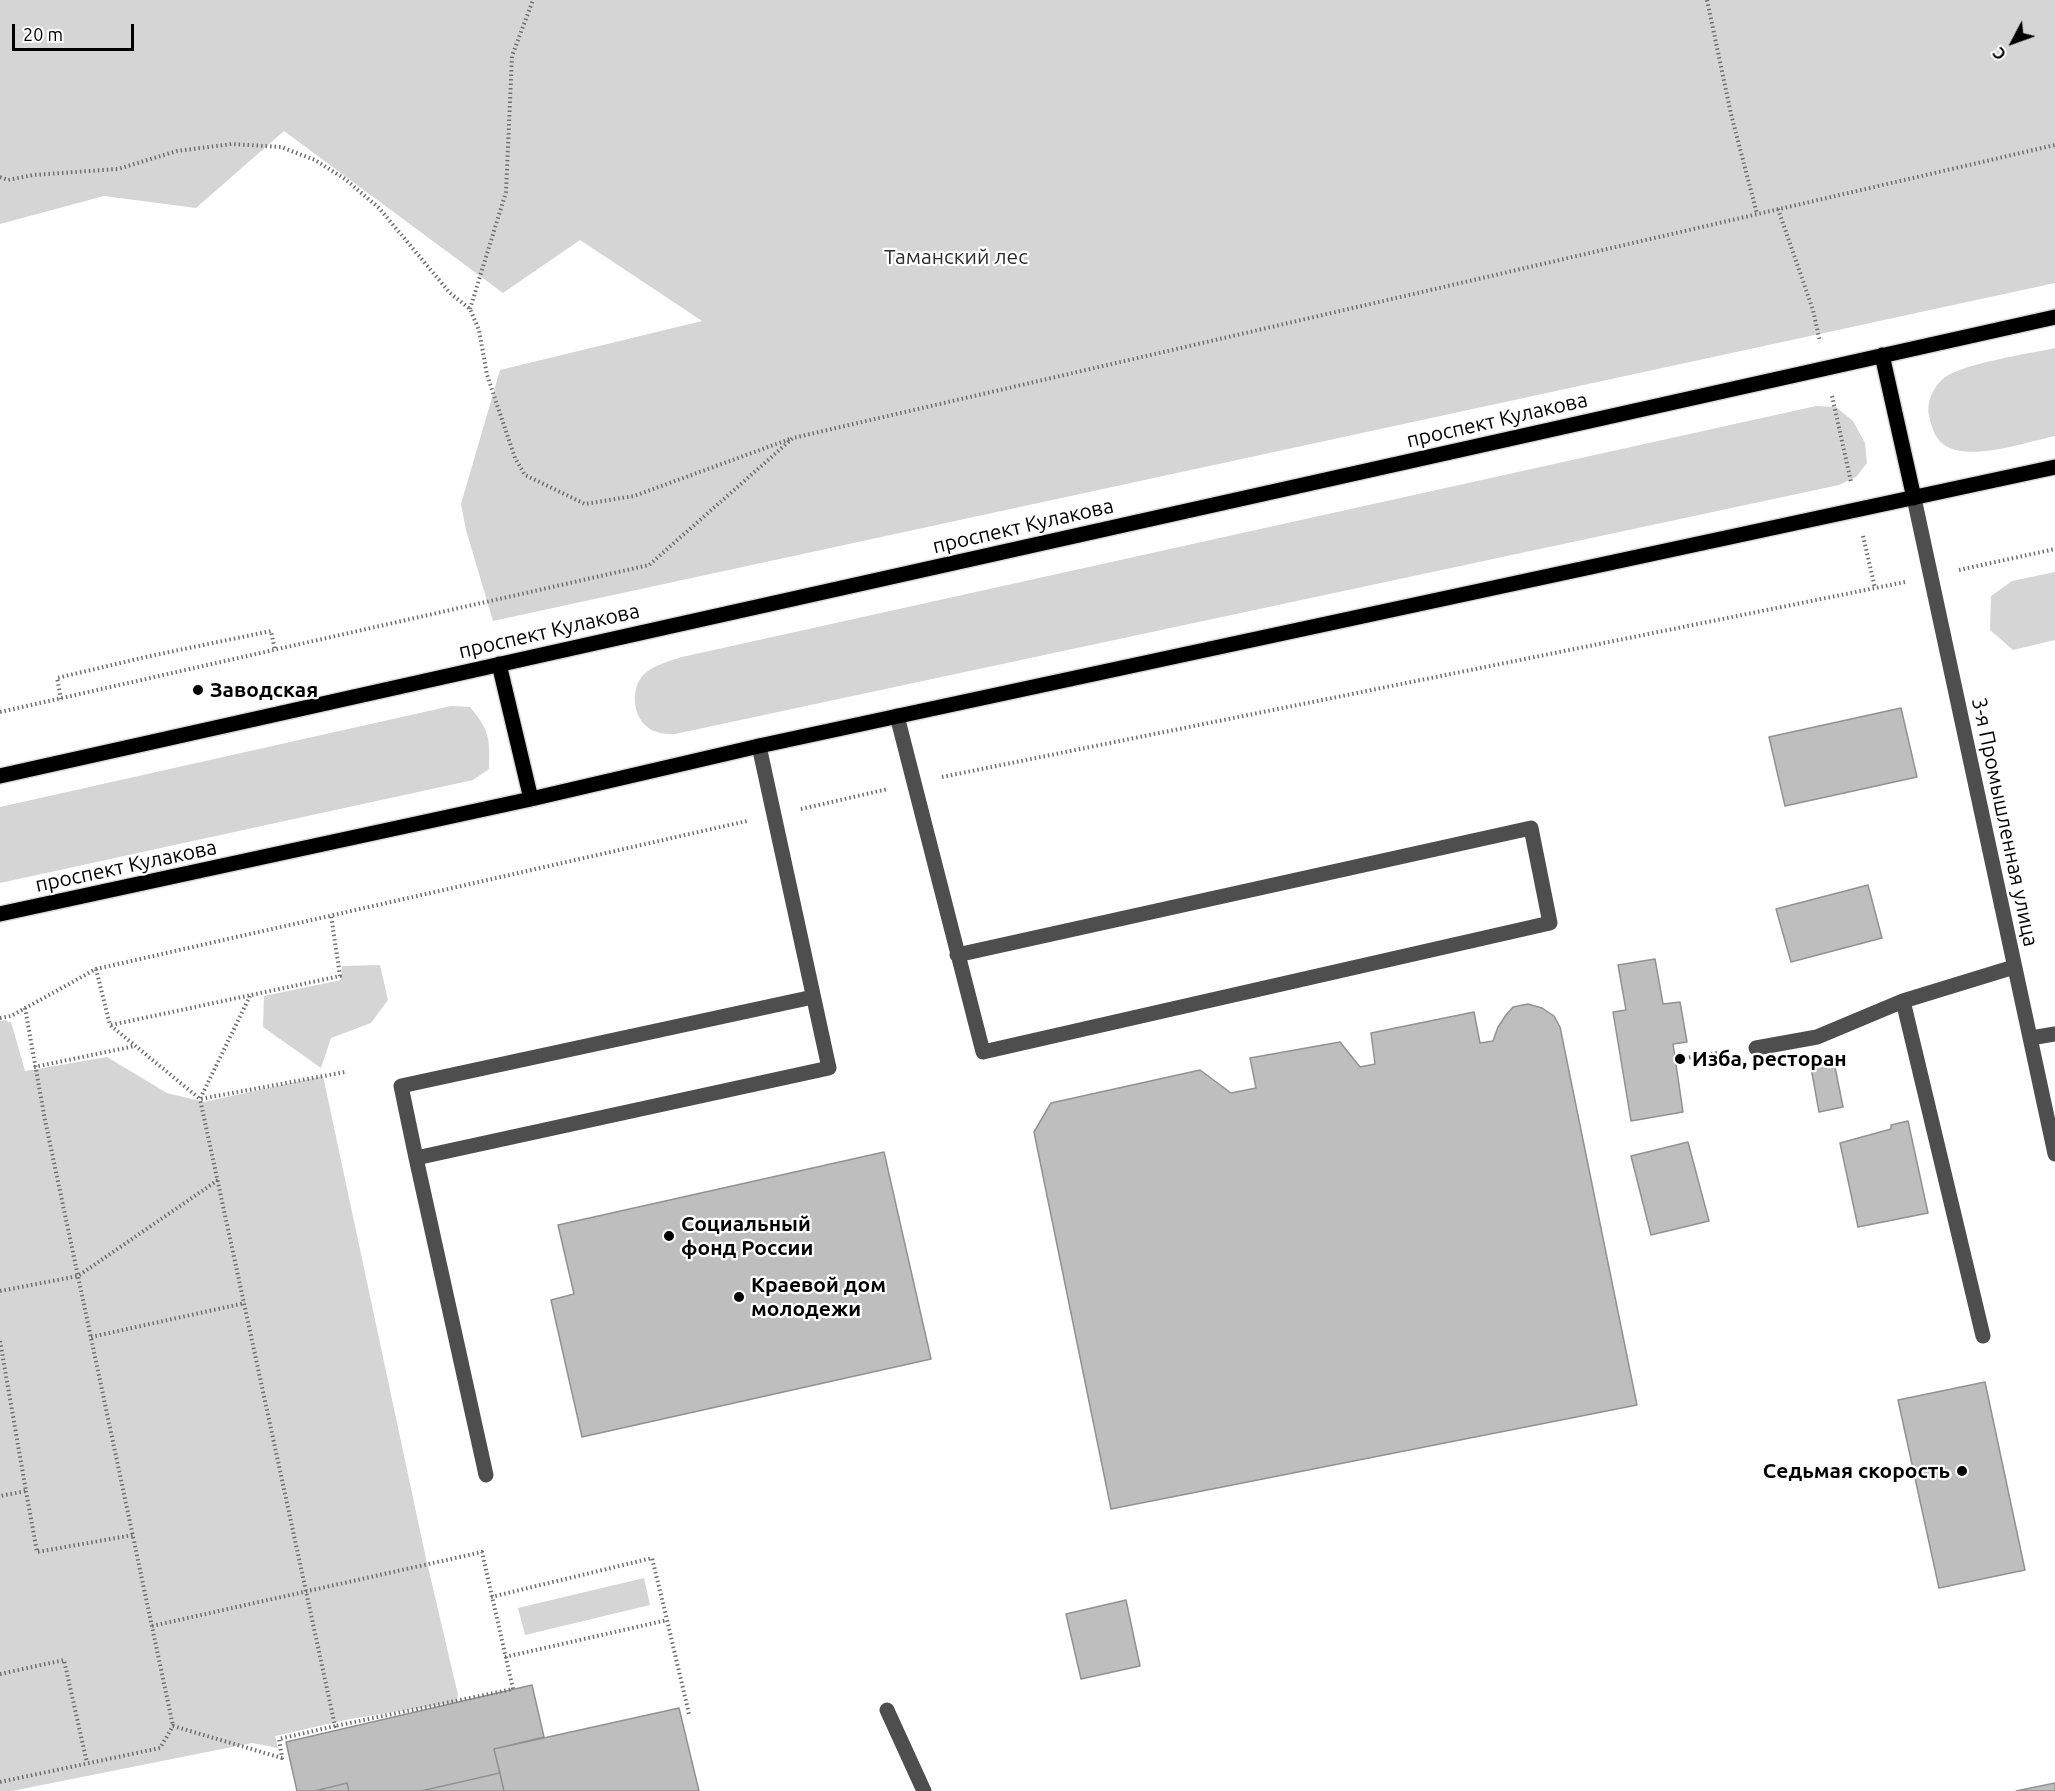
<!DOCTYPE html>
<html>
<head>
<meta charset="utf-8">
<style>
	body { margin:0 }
	#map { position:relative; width:2055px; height:1791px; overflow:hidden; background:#fff; font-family:Ubuntu,sans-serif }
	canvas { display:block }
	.north { position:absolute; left:1983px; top:12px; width:60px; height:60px; -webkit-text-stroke:4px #fff; paint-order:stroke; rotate:229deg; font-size:16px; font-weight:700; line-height:24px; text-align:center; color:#000 }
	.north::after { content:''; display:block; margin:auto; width:21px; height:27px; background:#000; clip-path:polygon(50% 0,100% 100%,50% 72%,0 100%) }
	.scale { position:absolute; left:12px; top:24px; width:122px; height:27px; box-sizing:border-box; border:3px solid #000; border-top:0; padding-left:8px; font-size:18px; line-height:21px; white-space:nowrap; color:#000; -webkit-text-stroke:4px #fff; paint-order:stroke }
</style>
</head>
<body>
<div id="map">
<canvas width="2055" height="1791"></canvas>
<div class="north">С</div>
<div class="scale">20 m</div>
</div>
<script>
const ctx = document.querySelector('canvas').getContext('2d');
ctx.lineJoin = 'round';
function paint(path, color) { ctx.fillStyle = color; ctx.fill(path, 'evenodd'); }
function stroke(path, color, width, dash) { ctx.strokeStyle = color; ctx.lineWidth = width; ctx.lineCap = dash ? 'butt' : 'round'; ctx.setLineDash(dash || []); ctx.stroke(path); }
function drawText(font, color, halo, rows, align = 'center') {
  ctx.font = font + ' Ubuntu,sans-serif'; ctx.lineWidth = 4.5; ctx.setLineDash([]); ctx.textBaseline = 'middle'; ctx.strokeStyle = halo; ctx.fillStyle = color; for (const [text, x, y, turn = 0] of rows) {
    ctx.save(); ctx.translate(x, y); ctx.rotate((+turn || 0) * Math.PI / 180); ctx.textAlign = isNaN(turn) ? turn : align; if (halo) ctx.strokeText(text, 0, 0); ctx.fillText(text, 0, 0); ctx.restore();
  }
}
paint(new Path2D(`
	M0,0H2055V283L493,621L466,530L461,504L500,370L702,321L580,240L503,293L284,131L196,208L104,196L0,224Z
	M2055,348V436C2027,442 1966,463 1943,444C1934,437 1931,425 1929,415C1926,402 1934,386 1944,378C1964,363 2028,354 2055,348Z
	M1816,406L1836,407L1853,421L1865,443L1867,463L1856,477L1839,485L675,734C670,734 662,734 657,732C633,725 628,691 644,674C654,665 670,661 682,657Z
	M2055,572V640L2013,650L1990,630L1991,596L2012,581Z
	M451,706L470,707C490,731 490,739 489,769L473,780L0,883V807Z
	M380,965L388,1000L371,1023L331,1038L321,1068L263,1027L264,996L341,980L342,966Z
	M6,1020L8,1022H11L25,1071L107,1057L167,1093L204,1102L323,1076L425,1554L458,1695L456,1702L350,1719L275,1736L278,1748L252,1743L12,1791H0V1021Z
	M644,1578L650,1605L525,1635L518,1608Z`), '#d5d5d5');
const building = new Path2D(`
	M1901,708L1917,777L1785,806L1769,737Z
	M1868,885L1882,938L1791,962L1776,909Z
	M1655,959L1663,1004L1680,1002L1687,1042L1673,1044L1683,1112L1631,1121L1613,1012L1626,1010L1618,965Z
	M1528,1004L1542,1008L1554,1016L1560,1027L1637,1405L1111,1509L1034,1132L1051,1103L1200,1070L1231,1093L1256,1088L1250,1058L1340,1042L1360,1067L1375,1064L1371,1033L1474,1012L1480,1043L1493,1041L1498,1027L1506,1015L1513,1007Z
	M1833,1057L1843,1107L1819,1112L1810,1062Z
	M1908,1121L1928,1213L1858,1227L1840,1143L1891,1129V1125Z
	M1688,1142L1709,1221L1651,1235L1631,1156Z
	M884,1152L931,1359L582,1437L551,1300L574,1294L558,1225Z
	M1985,1382L2025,1570L1939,1588L1898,1400Z
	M1126,1600L1140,1666L1081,1679L1066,1614Z
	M532,1685L544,1737L494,1749L500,1773L421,1791H349L347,1783L315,1791H297L286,1742Z
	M679,1708L699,1791H504L494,1749Z
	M500,1773L504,1791H421Z
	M347,1783L349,1791H315Z
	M2055,1783V1791H2016Z`);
paint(building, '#bebebe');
stroke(building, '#929292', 1.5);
const major = new Path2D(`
	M1882,355L1914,498
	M499,664L531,799
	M0,776L2055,317
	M0,914L531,799L759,746L2055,467`);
stroke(major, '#dbdbdb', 18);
stroke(new Path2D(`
	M1707,0L1731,114L1757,214
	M0,177L8,180L33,175L118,169L177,151L232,144L281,147L315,160L345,179L379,208L450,293L470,309L479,330L487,375L515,458L525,475L585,504L634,496L790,439
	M1778,209L1813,310L1820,342
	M470,309L506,192L512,56L533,0
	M1832,396L1851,482
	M1863,536L1875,588
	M1959,570L2055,549
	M61,699L57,678L150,656L271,631L275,650
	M0,712L649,565L793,438L2055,145
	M942,777L1905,582
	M801,809L888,789
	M96,969L110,1025L200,1099L345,1072
	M25,1008L45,1120L173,1726
	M0,1018L11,1016L96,969L747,821
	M111,1025L340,976L331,915
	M1680,1059L1730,1051
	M34,1067L135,1046
	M0,1291L78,1276L218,1180
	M91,1337L245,1303
	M0,1341L26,1491L0,1496
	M26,1491L37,1552L133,1535
	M491,1597L652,1558L667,1620
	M152,1626L482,1552L513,1689L335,1726
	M505,1657L667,1620L689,1714
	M0,1674L64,1660L87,1763
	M0,1782L160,1748L173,1726L282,1758L279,1739L335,1726L200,1099L250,996`), '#707070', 4, [1.5, 3]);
stroke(new Path2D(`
	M1914,498L2055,1154
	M897,716L983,1052L1550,923L1531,828L957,955
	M759,746L829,1068L416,1158L401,1086L813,997
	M1903,1001L1983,1336
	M2031,1038L2055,1034
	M1756,1048L1817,1037L1903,1001L2014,967
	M416,1158L486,1475
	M887,1710L924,1791`), '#4e4e4e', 15);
stroke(major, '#000', 15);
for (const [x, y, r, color] of [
	[198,690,6,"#000"],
	[1680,1059,6,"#000"],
	[669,1236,6,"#000"],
	[739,1297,6,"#000"],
	[1962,1471,6,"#000"]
]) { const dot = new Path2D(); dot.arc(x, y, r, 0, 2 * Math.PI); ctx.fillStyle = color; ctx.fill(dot); stroke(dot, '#fff', 2); }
drawText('21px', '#2c2c2c', '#fff', [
	["Таманский лес",956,257]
]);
drawText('21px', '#000', '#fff', [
	["проспект Кулакова",1497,420,-13],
	["проспект Кулакова",1023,526,-13],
	["проспект Кулакова",549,631,-13],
	["3-я Промышленная улица",2005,822,78],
	["проспект Кулакова",126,866,-12]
]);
drawText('bold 21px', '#000', '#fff', [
	["Заводская",210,690],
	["Изба, ресторан",1692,1059],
	["Социальный",681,1224],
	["фонд России",681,1248],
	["Краевой дом",751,1285],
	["молодежи",751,1309],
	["Седьмая скорость",1950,1471,"right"]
], 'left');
</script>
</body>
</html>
